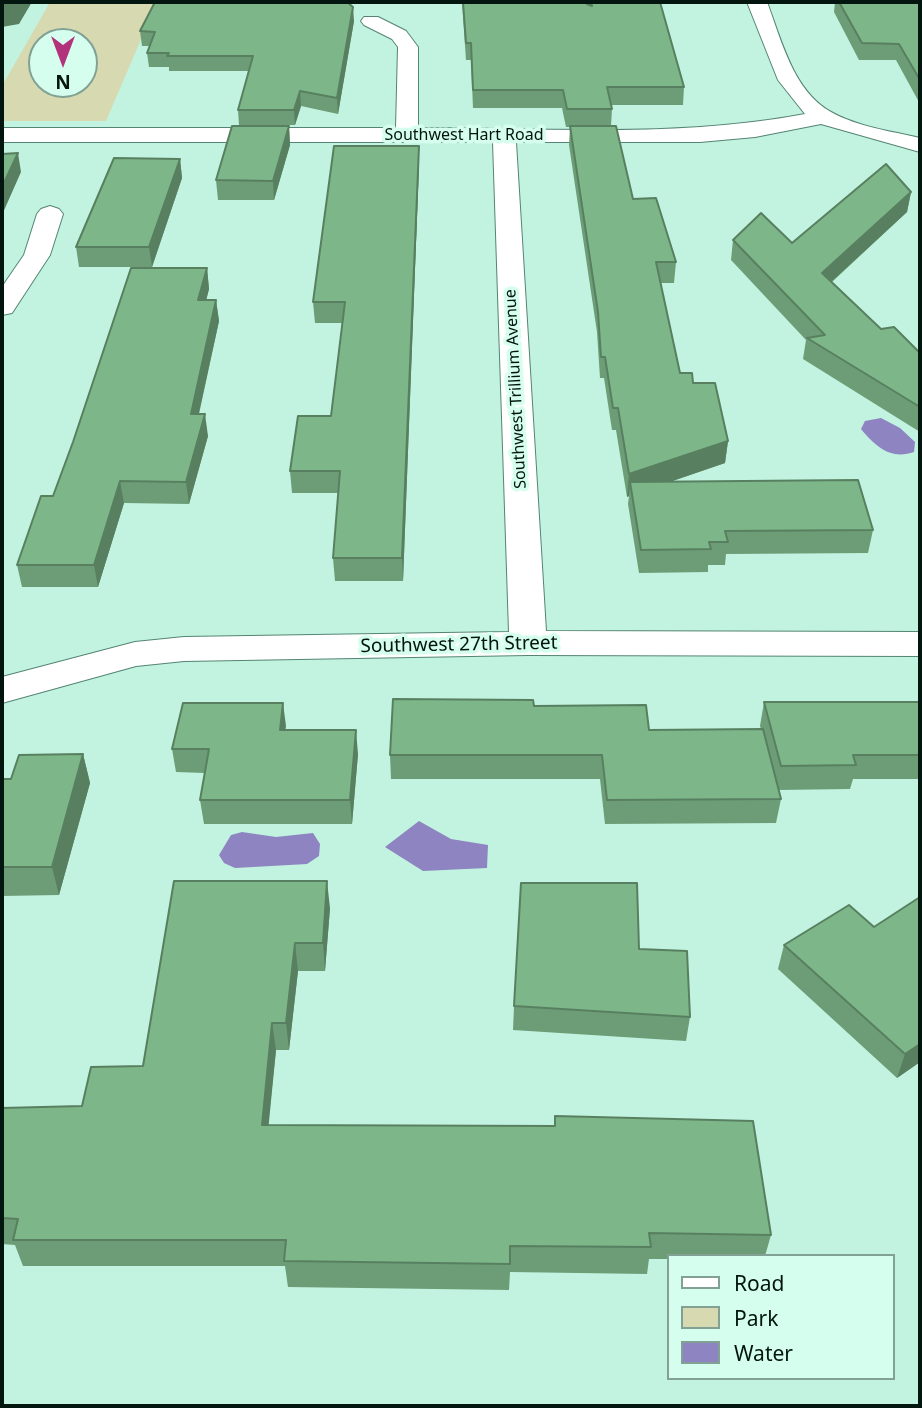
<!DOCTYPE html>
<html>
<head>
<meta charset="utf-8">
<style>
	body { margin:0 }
	#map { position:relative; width:922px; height:1408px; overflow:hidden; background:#c1f3e0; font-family:"Noto Sans",sans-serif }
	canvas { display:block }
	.frame { position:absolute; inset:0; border:4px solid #03150f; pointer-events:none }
	.legend { position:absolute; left:667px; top:1254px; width:228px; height:126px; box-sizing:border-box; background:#d6feef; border:2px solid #82a195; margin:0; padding:9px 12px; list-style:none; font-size:21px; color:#03150f }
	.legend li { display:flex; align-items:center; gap:14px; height:35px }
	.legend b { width:35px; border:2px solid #82a195 }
	.north { position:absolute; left:28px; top:28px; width:70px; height:70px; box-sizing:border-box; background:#d6feef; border:2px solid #82a195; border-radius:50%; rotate:180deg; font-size:19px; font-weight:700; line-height:28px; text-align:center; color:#03150f }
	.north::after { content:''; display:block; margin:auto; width:24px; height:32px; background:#b3327c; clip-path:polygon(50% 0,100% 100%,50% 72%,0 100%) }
</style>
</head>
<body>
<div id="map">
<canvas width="922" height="1408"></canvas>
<div class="frame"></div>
<ul class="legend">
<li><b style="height:9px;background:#fff"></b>Road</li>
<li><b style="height:19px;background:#d7d9b0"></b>Park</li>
<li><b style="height:19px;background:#8d84c1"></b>Water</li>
</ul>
<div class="north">N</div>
</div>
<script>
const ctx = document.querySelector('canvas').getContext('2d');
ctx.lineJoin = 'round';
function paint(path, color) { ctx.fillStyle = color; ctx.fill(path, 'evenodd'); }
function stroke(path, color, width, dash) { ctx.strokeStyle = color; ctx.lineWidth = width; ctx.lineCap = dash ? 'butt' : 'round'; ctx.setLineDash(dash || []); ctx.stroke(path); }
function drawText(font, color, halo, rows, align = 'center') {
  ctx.font = font + ' "Noto Sans",sans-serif'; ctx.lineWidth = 7; ctx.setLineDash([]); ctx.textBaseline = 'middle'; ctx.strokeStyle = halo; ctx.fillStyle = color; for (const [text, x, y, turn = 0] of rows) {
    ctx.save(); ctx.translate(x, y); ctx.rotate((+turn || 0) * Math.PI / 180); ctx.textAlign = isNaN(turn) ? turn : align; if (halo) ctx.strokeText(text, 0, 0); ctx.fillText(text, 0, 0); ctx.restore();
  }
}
paint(new Path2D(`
	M50,2H157L106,121H2V86ZM42,42H84V84H42Z`), '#d7d9b0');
paint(new Path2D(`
	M881,418L900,428L915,442L914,452C891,460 876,447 861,429L865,421Z
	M419,821L451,839L488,845L487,868L423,871L385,847Z
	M242,832L276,837L313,833L320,844L319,856L307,864L235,868L224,863L219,855L231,835Z`), '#8d84c1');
const minor = new Path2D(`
	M747,2H767C781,39 793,91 831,112C858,127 891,131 920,138V152L821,124L755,137L700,142H516L546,631L920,632V656L528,655L184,661L136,666L2,703V677L135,642L184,637L509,632L493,142H2V128H396L398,47L392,39L364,25L361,21L364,17H378L406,31L418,47V128C547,128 678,138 805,114L778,80Z
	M50,206L59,209L63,214L50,255L12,313L2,315V287L24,255L37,214L41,209Z`);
stroke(minor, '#548473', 2);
paint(minor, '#fff');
paint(new Path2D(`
	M462,2H586L588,4L587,2H660L684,87L683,105H611L612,109L611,126L633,199L676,262L674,283H661L680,373L693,383L728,441L725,463L672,481L873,530L868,553L726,554L725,565H708V572L639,573L628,504L629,496L627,497L616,430H612L604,378H600L597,332L569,145L570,127H566L562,108H473L471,60H466Z
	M835,2H920V104L896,60H859L834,12Z
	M354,21L338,114L301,106L295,125H239L238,110L249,71H169V67H149L147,53L150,46H142L140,31Z
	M289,126L290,145L274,200H218L216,180Z
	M180,159L182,178L152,267H79L76,247Z
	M419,165L403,581H335L333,558L339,493H292L290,471L331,416L342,323H315L313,302Z
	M911,192L907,212L832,282L881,329L920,353V432L803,359L806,340L731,260L733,240L792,243Z
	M207,268L209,289L206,300H216L219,321L199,414L208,436L189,504L124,503L98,587H22L17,565L53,496Z
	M764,702H920V779H853L850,789L778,790L781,799L776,823L605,824L600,779H391L390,755L534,706L649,730L761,729L760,726Z
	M283,703L285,730L358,754L352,824H204L200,800L205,773L176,772L172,749Z
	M83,754L90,783L59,895L2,896V779H11Z
	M330,908L325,971H298L289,1050H276L268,1125L554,1126L555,1116L771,1235L765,1256H668V1259H649L647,1274L510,1272L509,1290L288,1287L285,1266H23L15,1245L2,1244V1100L3,1108L82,1106L143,1066Z
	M784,945L920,1062L897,1078L778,969Z
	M639,949L690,1017L686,1041L513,1030L514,1006Z`), '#6c9d76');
paint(new Path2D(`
	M2,2H32L19,24L2,27Z
	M353,7L354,21L338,114L337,98Z
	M300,91L301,106L295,125L294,110Z
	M289,126L290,145L274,200L273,181Z
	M419,146V165L403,581L402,558Z
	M18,153L21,172L2,215V187Z
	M180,159L182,178L152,267L149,247Z
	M911,192L907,212L819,293L822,273Z
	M207,268L209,289L201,321L198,300Z
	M216,300L219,321L194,435L191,414Z
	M205,414L208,436L189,504L186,482Z
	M728,441L725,463L632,495L630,482L629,496L627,497L629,474Z
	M120,481L124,503L98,587L94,565Z
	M283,703L286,726L282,753L280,730Z
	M356,730L358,754L352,824L350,800Z
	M83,754L90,783L59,895L52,867Z
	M327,881L330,908L325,971L323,943Z
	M295,943L298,971L289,1050L286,1023Z
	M272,1023L276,1050L266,1152L262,1125Z
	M920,1044V1062L897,1078L905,1054Z`), '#588060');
const building = new Path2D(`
	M155,2H347L353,7L337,98L300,91L294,110H238L253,56H167L169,53H147L155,32L140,31Z
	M463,2H586L587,4L592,6L591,2H660L684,87H607L612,109H567L563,90H473L471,43H466Z
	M839,2H920V80L899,44L862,43Z
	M232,126H289L273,181L216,180Z
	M570,126H616L633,199L656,198L676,262H656L680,373H692L693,383H715L728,441L629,474L618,408H613L605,357H601L598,312Z
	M334,146H419L402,558H333L340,471H290L298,416H331L345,302H313Z
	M18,153L2,187V154Z
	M114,158L180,159L149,247H76Z
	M886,164L911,192L822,273L881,329L894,327L920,353V407L807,338L825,335L733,240L761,213L792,243Z
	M131,268H207L198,300H216L191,414H205L186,482L120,481L94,565H17L41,496H53L73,442Z
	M858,480L873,530L725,531L728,542H709L711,549L641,550L630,482Z
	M393,699L533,700L534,706L646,705L649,730L763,729L781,799L607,800L602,755H390Z
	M764,702H920V755H853L856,765L781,766Z
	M183,703H283L280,730H356L350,800H200L209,749H172Z
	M83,754L52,867H2V779H11L19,755Z
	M174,881H327L323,943H295L286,1023H272L262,1125L555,1126V1116L753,1121L771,1235L649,1233L651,1247L510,1246V1264L284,1261L286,1240H13L18,1219L2,1218V1108L82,1106L91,1067L143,1066Z
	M521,883H637L639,949L687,951L690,1017L514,1006Z
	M920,897V1044L905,1054L784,945L849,905L874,927Z`);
paint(building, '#7db789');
stroke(building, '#588060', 2);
drawText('16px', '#03150f', '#d6feef', [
	["Southwest Hart Road",464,135],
	["Southwest Trillium Avenue",516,389,-93]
]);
drawText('19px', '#03150f', '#d6feef', [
	["Southwest 27th Street",459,645,-1]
]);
</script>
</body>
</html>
